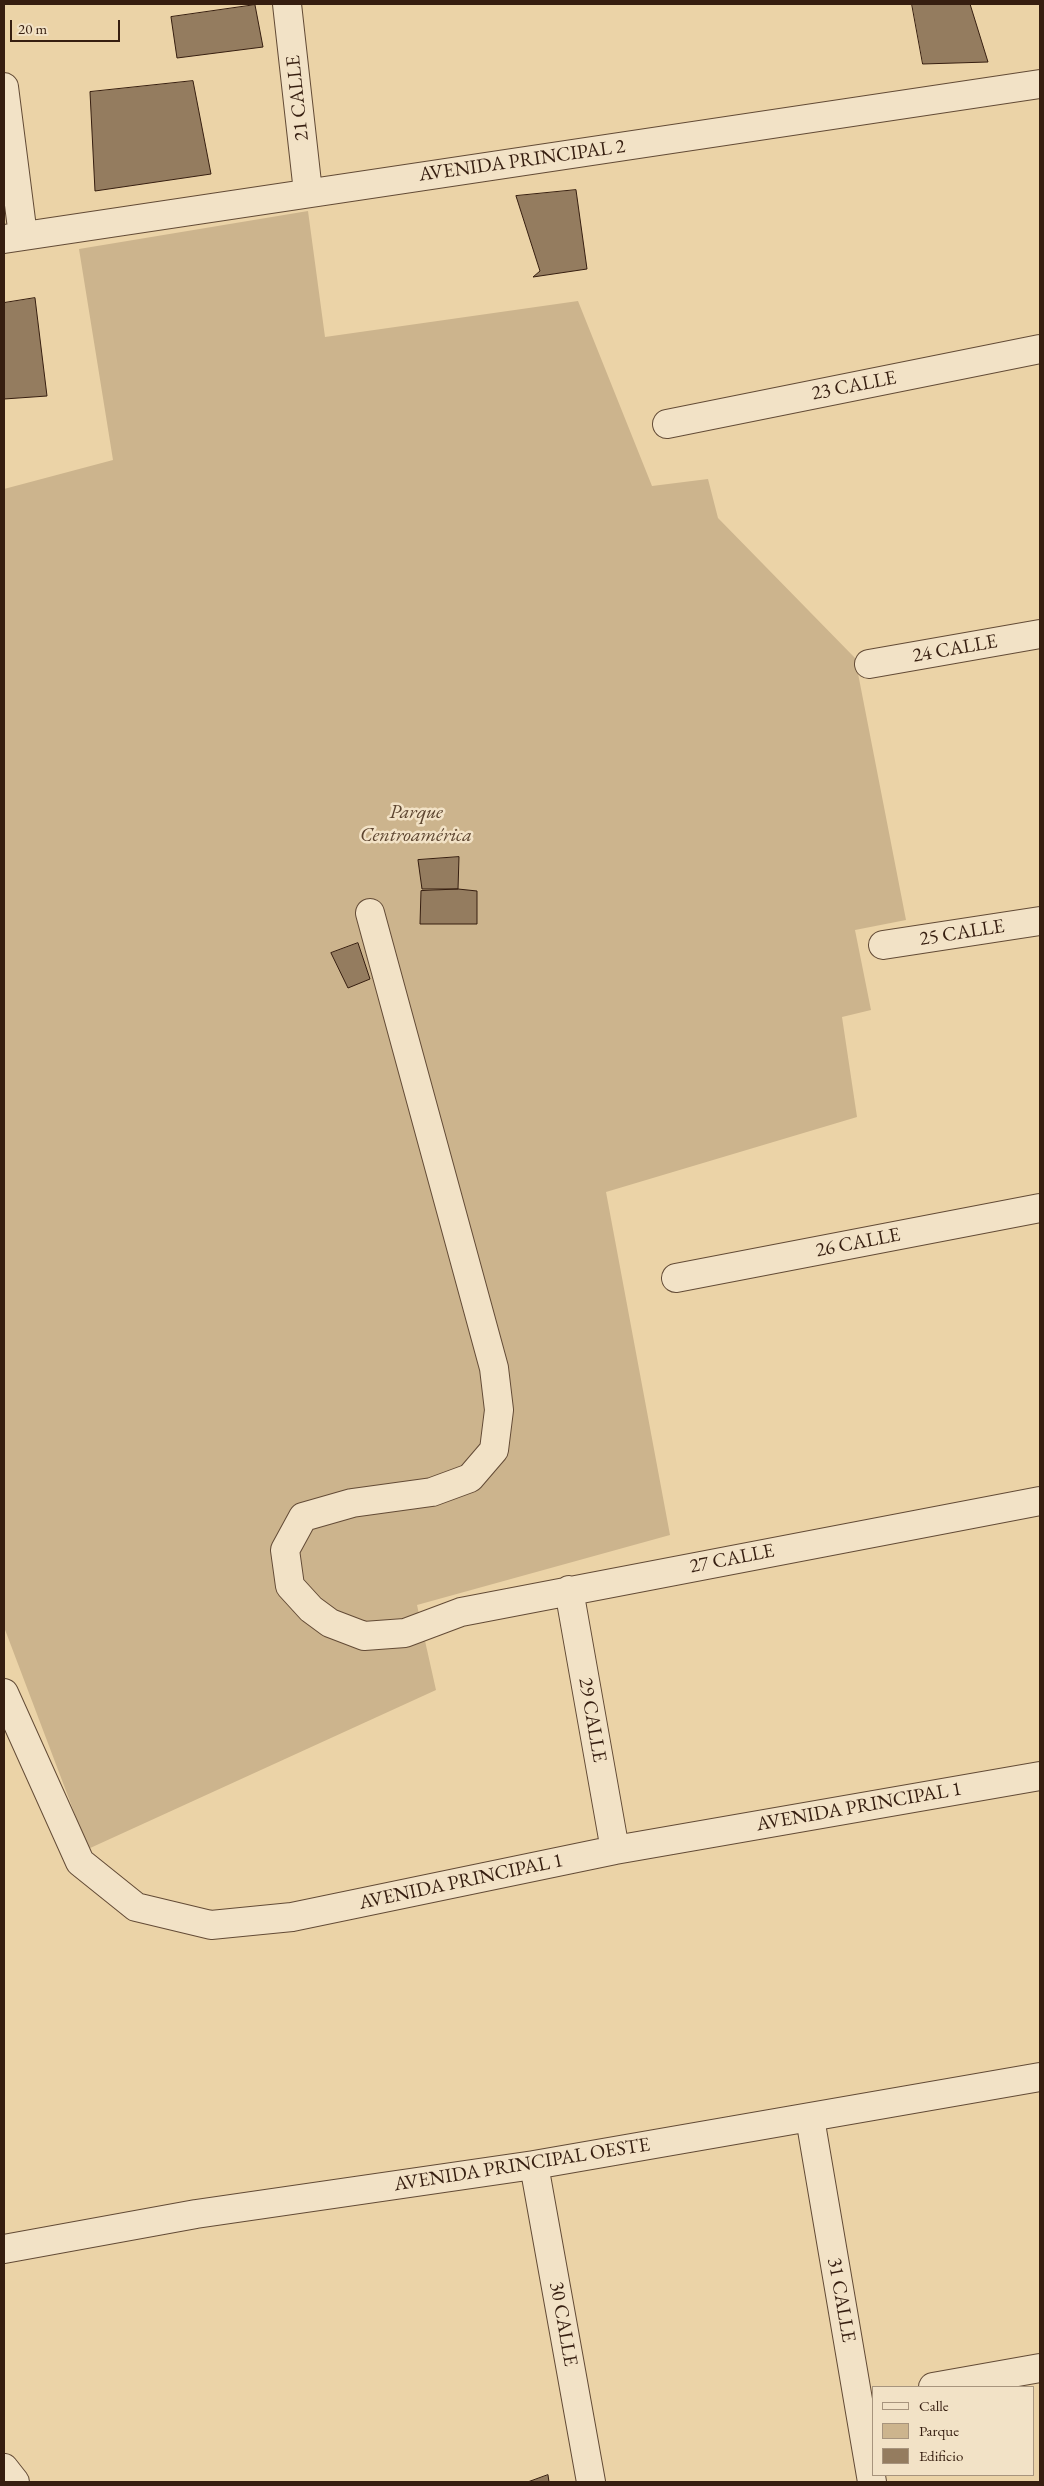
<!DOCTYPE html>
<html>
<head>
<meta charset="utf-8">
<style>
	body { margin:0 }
	#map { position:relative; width:1044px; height:2486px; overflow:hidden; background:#ebd3a7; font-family:"EB Garamond",serif }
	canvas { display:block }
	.frame { position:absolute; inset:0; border:5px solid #361e10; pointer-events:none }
	.legend { position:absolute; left:872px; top:2386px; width:162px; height:90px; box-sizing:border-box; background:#f2e2c6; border:1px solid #a7947d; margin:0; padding:6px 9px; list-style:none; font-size:15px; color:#361e10 }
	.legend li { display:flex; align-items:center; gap:10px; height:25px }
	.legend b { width:25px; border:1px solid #a7947d }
	.scale { position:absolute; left:10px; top:20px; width:110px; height:22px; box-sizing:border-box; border:2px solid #361e10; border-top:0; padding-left:6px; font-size:15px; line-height:18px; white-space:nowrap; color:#361e10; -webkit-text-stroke:4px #f2e2c6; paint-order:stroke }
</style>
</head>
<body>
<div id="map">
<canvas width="1044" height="2486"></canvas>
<div class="frame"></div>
<ul class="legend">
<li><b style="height:6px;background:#f2e2c6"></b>Calle</li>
<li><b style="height:14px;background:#ccb48d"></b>Parque</li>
<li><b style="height:14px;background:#947c5f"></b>Edificio</li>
</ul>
<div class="scale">20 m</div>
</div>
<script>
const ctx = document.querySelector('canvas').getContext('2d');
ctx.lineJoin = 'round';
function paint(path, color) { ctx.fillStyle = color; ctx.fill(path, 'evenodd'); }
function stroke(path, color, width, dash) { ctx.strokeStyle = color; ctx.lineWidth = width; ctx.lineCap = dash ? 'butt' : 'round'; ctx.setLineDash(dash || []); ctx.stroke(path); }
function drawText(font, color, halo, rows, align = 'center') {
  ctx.font = font + ' "EB Garamond",serif'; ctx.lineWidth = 5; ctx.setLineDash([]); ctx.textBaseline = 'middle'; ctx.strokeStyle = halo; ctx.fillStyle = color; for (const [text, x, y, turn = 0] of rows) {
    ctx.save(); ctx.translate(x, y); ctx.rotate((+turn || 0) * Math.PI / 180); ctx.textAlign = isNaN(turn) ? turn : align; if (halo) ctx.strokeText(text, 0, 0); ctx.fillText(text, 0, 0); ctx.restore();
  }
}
paint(new Path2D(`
	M308,211L325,337L578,301L652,486L708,479L718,518L855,658L906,920L855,930L871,1010L842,1017L857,1117L606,1192L670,1535L417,1605L436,1690L88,1849L4,1627V489L113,460L79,249Z`), '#ccb48d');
const building = new Path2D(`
	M912,4H970L988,62L923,64Z
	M255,5L263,47L177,58L171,17Z
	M193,81L211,174L95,191L90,92Z
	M576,190L587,269L533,277L540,271L516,196Z
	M35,298L47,396L4,399V303Z
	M459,857L458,889H422L418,860Z
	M458,889L477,891V924H420L421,891Z
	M358,943L370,979L348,988L331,953Z
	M548,2475L549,2482H528Z`);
paint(building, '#947c5f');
stroke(building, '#361e10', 1);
const minor = new Path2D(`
	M287,4L308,192
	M4,87L23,236
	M4,239L1040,84
	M667,424L1040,349
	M869,664L1040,634
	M370,913L494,1368L499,1410L494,1450L470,1478L432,1492L352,1503L303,1517L285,1550L290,1586L311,1609L330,1623L364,1636L405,1633L461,1612L1040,1501
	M883,945L1040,921
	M676,1278L1040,1208
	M569,1590L615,1850
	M4,1693L80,1862L136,1907L211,1925L292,1917L615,1850L1040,1776
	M810,2118L872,2482
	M534,2165L591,2482
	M4,2249L196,2214L534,2165L1040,2077
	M933,2387L1040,2368
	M4,2468L15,2482`);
stroke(minor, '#634b36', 30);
stroke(minor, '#f2e2c6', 28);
drawText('20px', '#361e10', '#f2e2c6', [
	["21 CALLE",298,98,-96],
	["AVENIDA PRINCIPAL 2",522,161,-8],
	["23 CALLE",854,386,-11],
	["24 CALLE",955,649,-10],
	["25 CALLE",962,933,-9],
	["26 CALLE",858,1243,-11],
	["27 CALLE",732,1559,-11],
	["29 CALLE",592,1720,80],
	["AVENIDA PRINCIPAL 1",859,1807,-10],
	["AVENIDA PRINCIPAL 1",461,1882,-12],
	["AVENIDA PRINCIPAL OESTE",522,2165,-9],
	["31 CALLE",841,2300,80],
	["30 CALLE",563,2324,80]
]);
drawText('italic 20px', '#5c442f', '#f2e2c6', [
	["Parque",416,813],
	["Centroamérica",416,836]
]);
</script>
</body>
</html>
